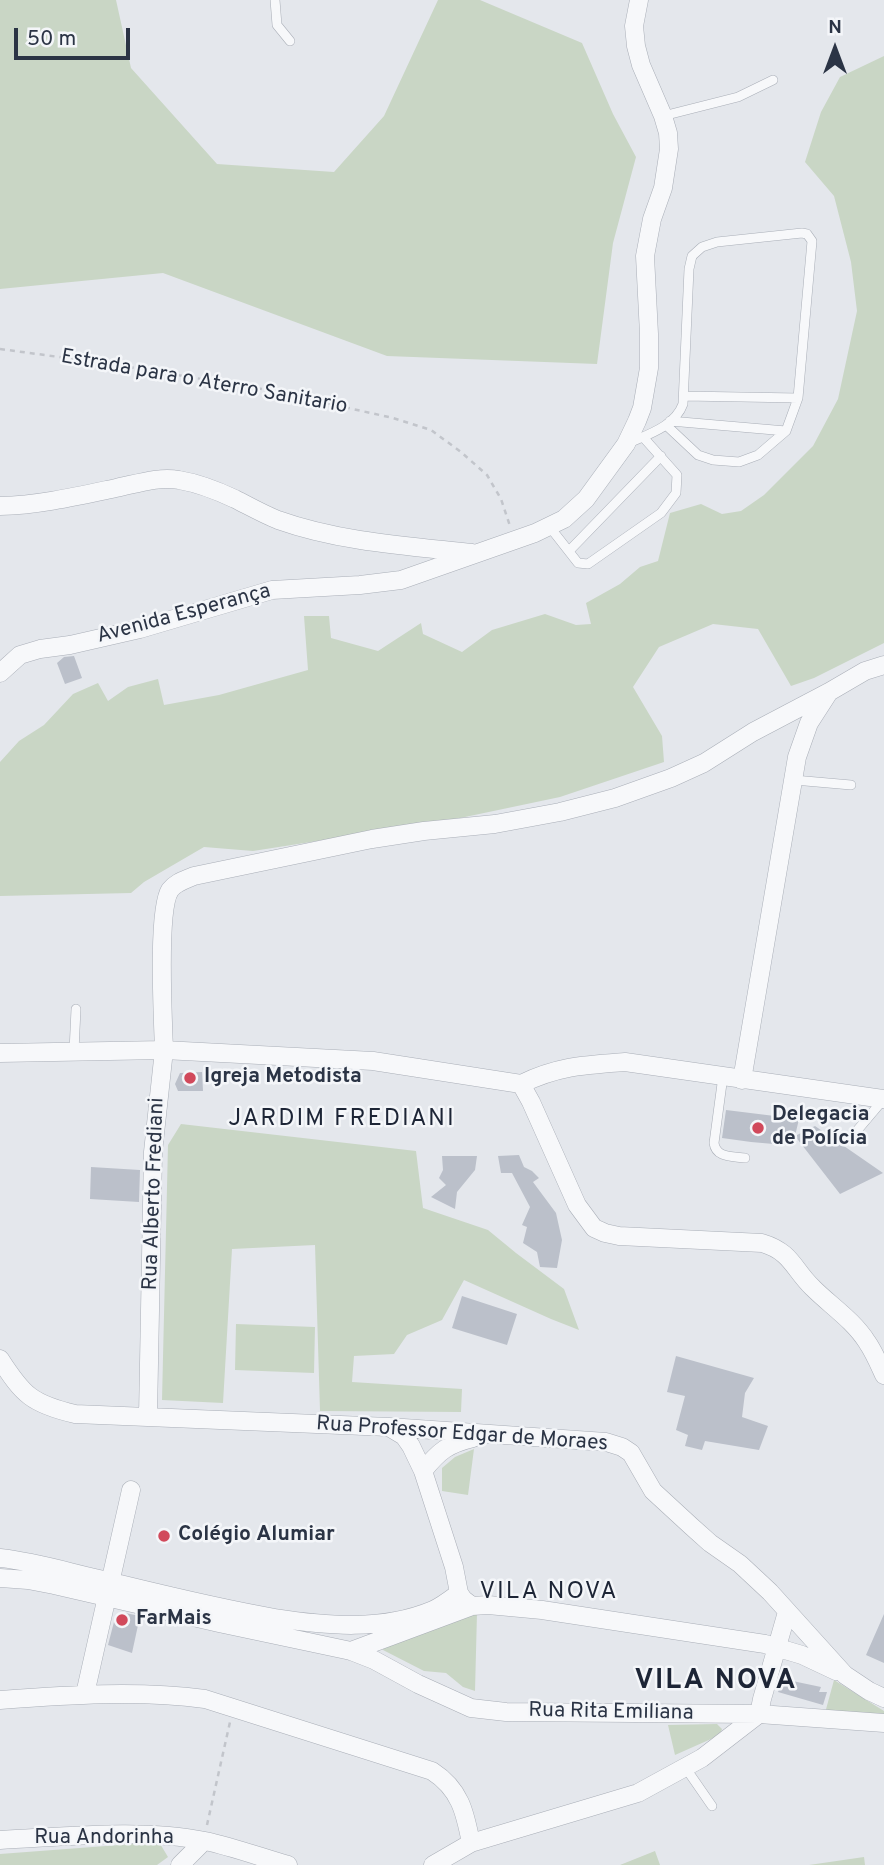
<!DOCTYPE html>
<html>
<head>
<meta charset="utf-8">
<style>
	body { margin:0 }
	#map { position:relative; width:884px; height:1865px; overflow:hidden; background:#e4e7ec; font-family:Overpass,sans-serif }
	canvas { display:block }
	.north { position:absolute; left:800px; top:14px; width:70px; height:70px; -webkit-text-stroke:5px #f4f6f9; paint-order:stroke; rotate:0deg; font-size:19px; font-weight:700; line-height:28px; text-align:center; color:#2b3445 }
	.north::after { content:''; display:block; margin:auto; width:24px; height:32px; background:#2b3445; clip-path:polygon(50% 0,100% 100%,50% 72%,0 100%) }
	.scale { position:absolute; left:14px; top:28px; width:116px; height:32px; box-sizing:border-box; border:4px solid #2b3445; border-top:0; padding-left:9px; font-size:21px; line-height:24px; white-space:nowrap; color:#2b3445; -webkit-text-stroke:5px #f4f6f9; paint-order:stroke }
</style>
</head>
<body>
<div id="map">
<canvas width="884" height="1865"></canvas>
<div class="north">N</div>
<div class="scale">50 m</div>
</div>
<script>
const ctx = document.querySelector('canvas').getContext('2d');
ctx.lineJoin = 'round';
function paint(path, color) { ctx.fillStyle = color; ctx.fill(path, 'evenodd'); }
function stroke(path, color, width, dash) { ctx.strokeStyle = color; ctx.lineWidth = width; ctx.lineCap = dash ? 'butt' : 'round'; ctx.setLineDash(dash || []); ctx.stroke(path); }
function drawText(font, color, halo, rows, align = 'center') {
  ctx.font = font + ' Overpass,sans-serif'; ctx.lineWidth = 5; ctx.setLineDash([]); ctx.textBaseline = 'middle'; ctx.strokeStyle = halo; ctx.fillStyle = color; for (const [text, x, y, turn = 0] of rows) {
    ctx.save(); ctx.translate(x, y); ctx.rotate((+turn || 0) * Math.PI / 180); ctx.textAlign = isNaN(turn) ? turn : align; if (halo) ctx.strokeText(text, 0, 0); ctx.fillText(text, 0, 0); ctx.restore();
  }
}
paint(new Path2D(`
	M0,0H116L131,68L217,164L334,172L384,116L438,0H480L582,43L613,114L636,157L613,243L597,364L387,356L163,273L0,289Z
	M884,56V643L814,678L791,686L758,629L713,624L659,647L633,687L662,736L664,762L560,797L446,821L253,851L204,847L144,882L131,893L0,896V762L19,741L44,725L73,694L98,683L108,701L128,687L158,679L164,705L219,695L308,670L304,616H329L331,638L378,651L421,623L423,634L462,652L492,630L545,614L576,625L591,624L586,603L620,584L640,567L658,561L670,513L701,504L722,514L741,511L764,495L813,446L838,399L857,311L851,262L834,196L805,162L821,112L840,77Z
	M181,1124L416,1151L423,1208L488,1230L516,1253L564,1289L579,1330L551,1319L464,1280L442,1320L407,1335L394,1354L354,1356L352,1382L462,1389L461,1412L320,1411L315,1245L232,1249L223,1403L162,1400L168,1145Z
	M236,1324L315,1327L314,1373L235,1370Z
	M474,1449L468,1495L442,1491V1468L455,1457Z
	M477,1613L475,1691L463,1687L446,1673L424,1671L383,1650L381,1645Z
	M834,1680L884,1711V1716L825,1713Z
	M717,1724L722,1729L720,1735L675,1755L668,1725Z
	M159,1842L168,1857L157,1865H0V1854Z
	M655,1851L660,1865H620Z
	M864,1857L865,1865H809Z`), '#c9d6c5');
paint(new Path2D(`
	M74,656L82,678L65,684L57,663L64,657Z
	M202,1072L203,1091H178L175,1084L180,1073Z
	M726,1110L799,1119L795,1136L785,1145L751,1142L722,1138Z
	M815,1126L883,1173L840,1194L795,1136Z
	M519,1155L524,1167L532,1171L539,1178L533,1182L556,1213L562,1240L557,1268L540,1267L537,1252L523,1243L527,1227L522,1225L530,1207L512,1173H501L498,1156Z
	M442,1156H477L475,1170L457,1192L455,1209L431,1197L446,1185L439,1178L443,1170Z
	M91,1167L140,1170L139,1202L90,1199Z
	M462,1296L517,1314L507,1345L452,1328Z
	M676,1356L754,1378L745,1393L742,1417L768,1426L759,1450L705,1441L702,1450L685,1446L688,1435L676,1430L685,1396L667,1392Z
	M120,1612L140,1616L132,1653L108,1645L115,1618Z
	M884,1614V1663L866,1655Z
	M783,1679L821,1687L819,1692H827L823,1705L778,1692Z`), '#bbc0ca');
const service = new Path2D(`
	M275,0L277,25L290,41
	M663,116L738,97L773,80
	M684,396L798,398
	M670,421L786,431
	M629,443C649,434 675,426 683,404L689,269L692,256L702,247L717,242L802,233L807,234L812,241L798,398L786,431L758,455L739,462L713,460L698,455L666,425
	M549,526L578,563L588,564L661,513L676,493L677,475L643,437
	M569,551L661,456
	M794,780L851,785
	M74,1051L76,1009
	M723,1076L714,1143C716,1158 732,1156 745,1158
	M849,1140L883,1100
	M685,1767L712,1806`);
const minor = new Path2D(`
	M0,506C39,505 78,496 116,488C136,484 159,476 179,480C197,483 218,491 235,499C249,506 263,514 278,520C340,542 407,546 472,553
	M0,673L20,655L40,649L70,645L140,629L272,590L360,585L401,580L535,533L564,519L586,499L626,444L637,421L642,408L649,368V334L645,256L652,219L663,188L669,149L668,133L663,116L641,65L636,46L634,26L639,0
	M0,1053L164,1050C163,1020 157,910 170,890C176,882 185,880 194,876L372,839L424,831L495,824L560,812L615,798L671,778L704,763L753,732L829,692
	M742,1080L797,757L809,723L829,692L865,671L884,665
	M521,1084C558,1066 584,1065 625,1062L884,1099
	M0,1359C23,1395 32,1404 75,1414L389,1427L606,1442L622,1447L631,1453L653,1491L691,1526L710,1543L740,1564L770,1592L845,1675L869,1691L884,1698
	M148,1416L153,1152L164,1050L373,1061L521,1084L531,1102L577,1205L594,1228L605,1233L619,1236L762,1243C792,1252 793,1269 813,1288C831,1306 853,1320 867,1342C874,1352 879,1364 884,1375
	M389,1427L404,1436L411,1446L423,1471L454,1567L459,1593L463,1599L472,1606L488,1605L542,1610L765,1644L802,1655L836,1671
	M423,1471C439,1451 448,1444 473,1438
	M0,1558C36,1562 64,1571 99,1579C157,1593 216,1608 275,1618C327,1626 383,1631 433,1610C442,1606 451,1599 459,1593
	M0,1578L28,1580L54,1585L219,1623L351,1651L374,1660L418,1684L471,1708L506,1712L759,1714L884,1723
	M351,1651L472,1606
	M85,1694L131,1490
	M0,1700C68,1695 137,1690 205,1699L432,1771C460,1789 465,1812 471,1843
	M0,1840C63,1837 143,1828 205,1841C233,1847 260,1857 288,1865
	M180,1865L204,1841
	M433,1865L471,1843L638,1793L702,1758L759,1714L762,1699L787,1612`);
stroke(service, '#a9aeb7', 10);
stroke(minor, '#a9aeb7', 19);
stroke(new Path2D(`
	M0,349L111,364L268,390L393,418L431,430L461,452L487,475L501,499L510,526
	M207,1825L230,1722`), '#c2c5cb', 2.5, [5, 5]);
stroke(service, '#f7f8fa', 9);
stroke(minor, '#f7f8fa', 18);
for (const [x, y, r, color] of [
	[190,1078,7,"#d1495b"],
	[758,1128,7,"#d1495b"],
	[164,1536,7,"#d1495b"],
	[122,1620,7,"#d1495b"]
]) { const dot = new Path2D(); dot.arc(x, y, r, 0, 2 * Math.PI); ctx.fillStyle = color; ctx.fill(dot); stroke(dot, '#f4f6f9', 2.5); }
drawText('21px', '#2b3445', '#f4f6f9', [
	["Estrada para o Aterro Sanitario",204,383,10],
	["Avenida Esperança",184,615,-15],
	["Rua Alberto Frediani",155,1194,-88],
	["Rua Professor Edgar de Moraes",462,1435,4],
	["Rua Rita Emiliana",611,1713,1],
	["Rua Andorinha",104,1839]
]);
drawText('bold 21px', '#2b3445', '#f4f6f9', [
	["Igreja Metodista",204,1078],
	["Delegacia",772,1116],
	["de Polícia",772,1140],
	["Colégio Alumiar",178,1536],
	["FarMais",136,1620]
], 'left');
ctx.letterSpacing = '2px';
drawText('24px', '#1d2536', '#f4f6f9', [
	["JARDIM FREDIANI",342,1120],
	["VILA NOVA",549,1593]
]);
ctx.letterSpacing = '0px';
ctx.letterSpacing = '2px';
drawText('bold 28px', '#1d2536', '#f4f6f9', [
	["VILA NOVA",716,1682]
]);
ctx.letterSpacing = '0px';
</script>
</body>
</html>
